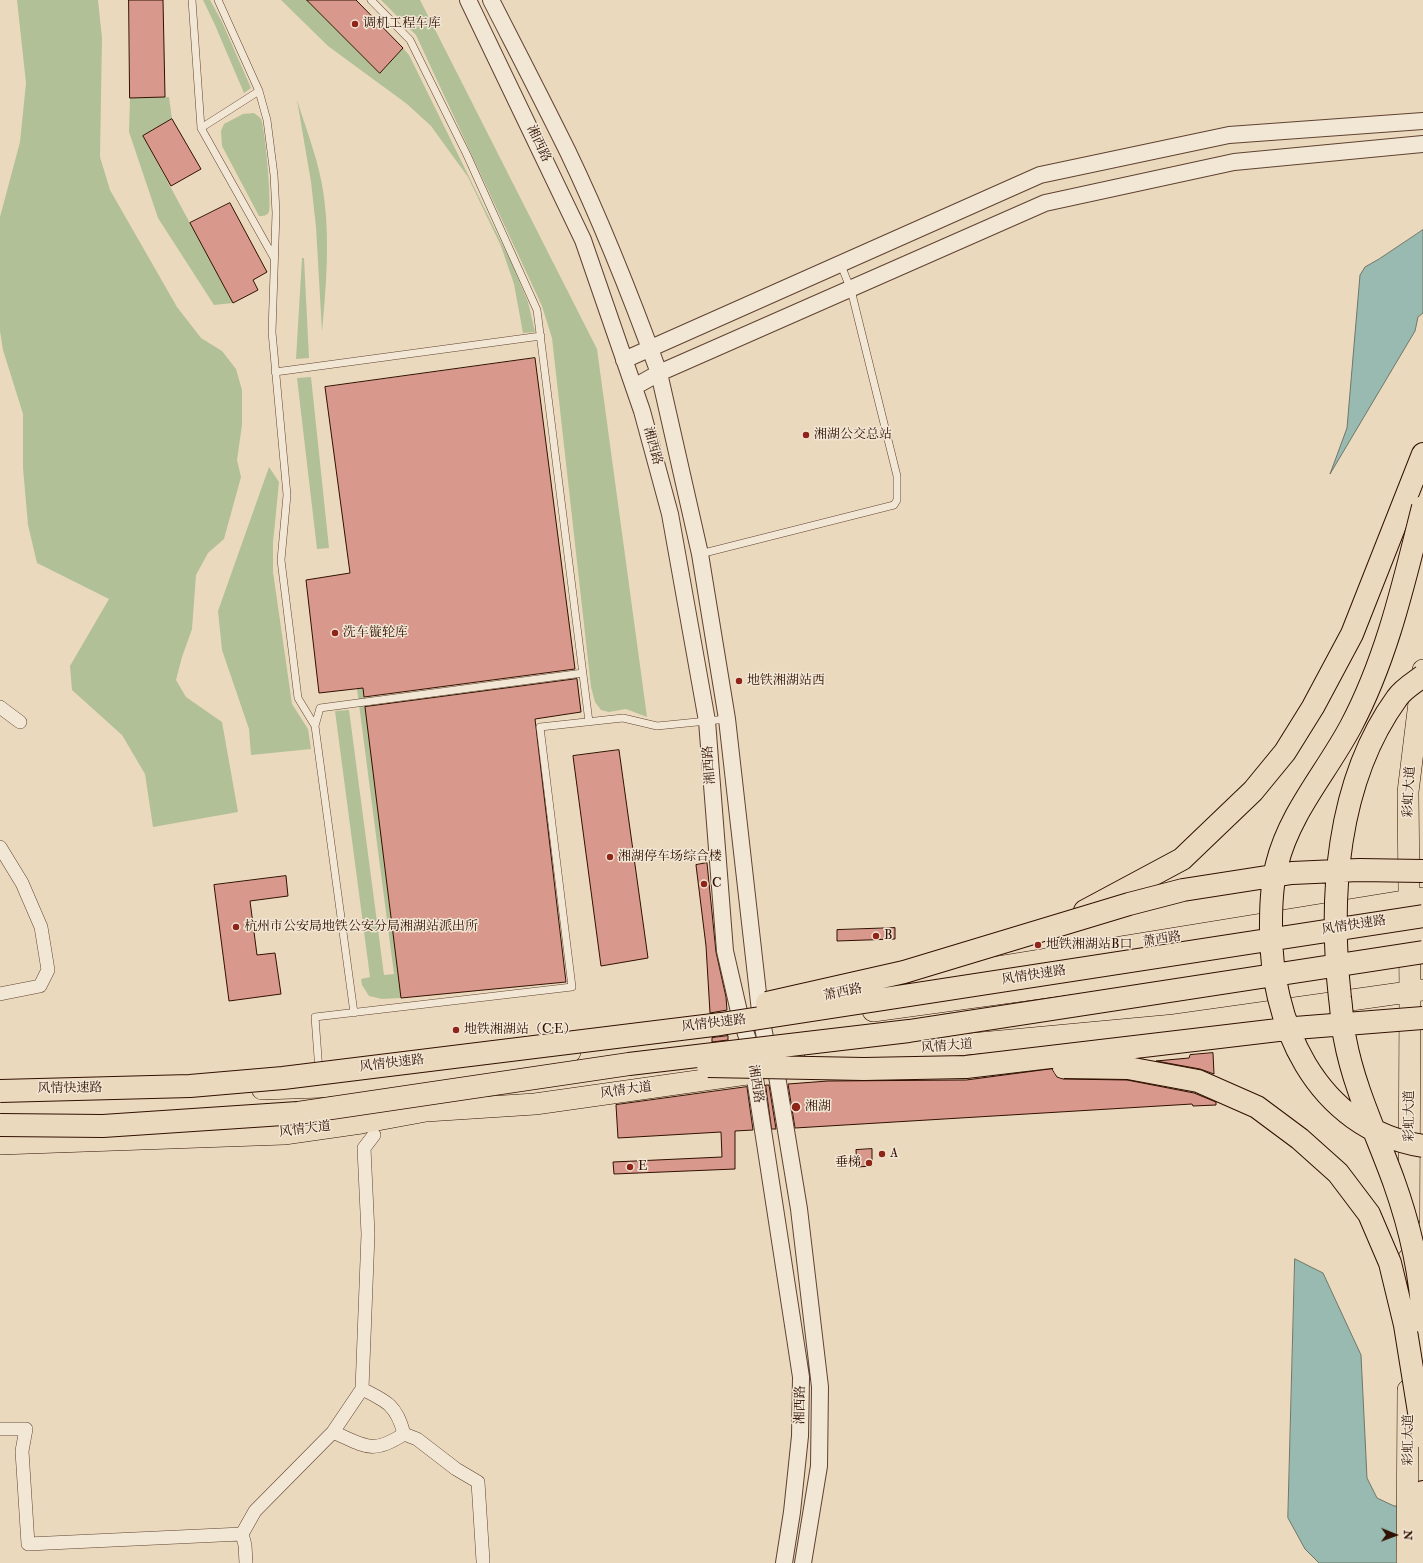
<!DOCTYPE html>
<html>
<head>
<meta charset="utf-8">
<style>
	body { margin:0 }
	#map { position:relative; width:1423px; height:1563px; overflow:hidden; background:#ebd9be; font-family:"IM FELL Double Pica",serif }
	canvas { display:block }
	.north { position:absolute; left:1375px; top:1515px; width:40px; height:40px; -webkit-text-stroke:3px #f2e6d5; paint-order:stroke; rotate:91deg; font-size:11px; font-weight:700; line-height:16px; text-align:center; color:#301000 }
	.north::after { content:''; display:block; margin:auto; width:14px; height:18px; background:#301000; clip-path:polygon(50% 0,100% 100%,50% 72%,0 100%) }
</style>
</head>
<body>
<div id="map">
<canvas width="1423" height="1563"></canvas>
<div class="north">N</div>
</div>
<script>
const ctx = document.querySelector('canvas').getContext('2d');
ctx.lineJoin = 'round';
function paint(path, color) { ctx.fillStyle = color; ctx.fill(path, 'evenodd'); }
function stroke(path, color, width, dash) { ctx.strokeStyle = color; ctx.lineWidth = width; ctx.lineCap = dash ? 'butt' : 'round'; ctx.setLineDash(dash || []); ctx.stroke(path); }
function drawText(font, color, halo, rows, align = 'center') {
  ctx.font = font + ' "IM FELL Double Pica","Noto Serif SC",serif'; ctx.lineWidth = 3; ctx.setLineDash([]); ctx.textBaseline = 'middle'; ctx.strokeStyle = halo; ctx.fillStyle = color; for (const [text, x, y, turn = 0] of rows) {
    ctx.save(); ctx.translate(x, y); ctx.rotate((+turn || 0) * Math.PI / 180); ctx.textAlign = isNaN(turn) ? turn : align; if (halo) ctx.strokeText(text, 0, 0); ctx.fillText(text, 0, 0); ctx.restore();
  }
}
paint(new Path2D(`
	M17,0H98L102,38L100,157L110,190L177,307L201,338L222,351L236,369L242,390V425L237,460L241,477L224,539L208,553L196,575L192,629L182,657L176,680L186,697L222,722L238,812L153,827L145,774L122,735L72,690L70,666L109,599L37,563L28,525L23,468V414L3,350L0,331V217L20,142L26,83Z
	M203,0H210L222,22L251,88L244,93L215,25Z
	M281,0H307L380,73L403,48L409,55L511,262L528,302L535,332L523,333L514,284L501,246L468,177L431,126L407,104L328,46Z
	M381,0H420L597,349L647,717L626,709L609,712L601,710L595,702L591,687L552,338L542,306L416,35Z
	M169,97L172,119L143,136L233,303L214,305L158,218L129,132L130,98Z
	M297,100C307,132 320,164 324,197C330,242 326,287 322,332L316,227L311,182Z
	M254,113C256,115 260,117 261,119C265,127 272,206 269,212C267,216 263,216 259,216L222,146L221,131L224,124L243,114Z
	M302,258H304L309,358L296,359Z
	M311,377L329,548L317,549L297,378Z
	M269,467L279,482L273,543V572L292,704L308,729L311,749L251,755L249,729L222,650L218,611Z
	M363,687L401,998L382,999L369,996L362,985L361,979L370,977L335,711L349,710L384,975L394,974L357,689Z`), '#b1c096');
const water = new Path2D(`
	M1423,230V313L1418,317L1415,331L1330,474L1347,428L1360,275L1365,267L1379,259Z
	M1295,1259L1323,1273L1361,1355L1367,1478L1377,1498L1394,1506H1423V1563H1319L1305,1549L1288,1518Z`);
paint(water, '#98bab0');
stroke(water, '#6e766a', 1);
const building = new Path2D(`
	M129,0H163L165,97L130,98Z
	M307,0H356L403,48L380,73Z
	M172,119L201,169L171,186L143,136Z
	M230,203L267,272L253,280L258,290L233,303L190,223Z
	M535,358L575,669L364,697L363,688L319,693L306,580L350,573L325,387Z
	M577,679L581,712L535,719L566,982L401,998L365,707Z
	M619,750L648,958L601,966L573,756Z
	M707,863L716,952L726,997L727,1010L710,1013L706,946L696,865Z
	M286,876L288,896L250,901L257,955L275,953L281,994L229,1001L214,885Z
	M895,928V939L837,941V930Z
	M728,1036V1040L712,1042V1038Z
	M1213,1053L1214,1074L1200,1069L1156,1061L1189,1058L1190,1055Z
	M1052,1069L1057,1077L1063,1079L1127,1080L1194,1093L1216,1102V1105L1193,1106L1192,1104L795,1128L788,1084L828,1081L966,1080Z
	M766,1085H769L776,1129H772Z
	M747,1087L753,1130L735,1131V1169L614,1174L613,1162L722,1157L721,1132L618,1138L616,1105Z
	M872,1149V1166L857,1167L856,1150Z`);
paint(building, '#d9988c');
stroke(building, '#301000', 1);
const service = new Path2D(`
	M192,0L201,128
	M218,0L259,91L267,120L274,175L276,213L272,332L287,495L281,560L298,698L315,726L354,1013
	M371,0L410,40L467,155L537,310L589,722
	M259,91L201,128L274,258
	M275,372L541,336
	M700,554L894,505L897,500V476L851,290L841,265
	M315,726L320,708L583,673
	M319,1071L315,1017L572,987L540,727L623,718L657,726L727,719`);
const minor = new Path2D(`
	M0,707L20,722
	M0,847L22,883L41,927L48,970L40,986L0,994
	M362,1389C387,1401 397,1406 404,1434
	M0,1429H26L22,1451L28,1544L242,1534
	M333,1432C365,1446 372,1455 404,1434
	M404,1434L417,1439L456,1469L478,1482L483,1561
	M246,1563L245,1545L242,1534L255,1511L333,1432L362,1389L368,1234L364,1148L374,1135`);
const tertiary = new Path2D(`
	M468,0L583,240L642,411L670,514L707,721L725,951L740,1016L750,1046L801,1377L800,1436L792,1512L784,1563
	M491,0C517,51 543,101 568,152C602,223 632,299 659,373L700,554L727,719L760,1011L766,1043L776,1070L799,1209L820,1387L819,1466L803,1563
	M624,360L1040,175L1229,135L1423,121
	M634,387L659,373L1045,203L1234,162L1423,144`);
const primary = new Path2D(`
	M886,985L1422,898
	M873,1011L1423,936
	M812,1063L851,1055L1174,1025L1423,990
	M262,1089L321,1087L456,1074L570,1052
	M0,1144L284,1134L361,1123L426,1111L535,1104L754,1073
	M1409,1220L1410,992L1408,792L1423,670
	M1409,1322V1258
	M1407,1563L1408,1390`);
const trunk = new Path2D(`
	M1085,911L1182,859L1253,791L1285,752L1313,707L1352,634L1423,454
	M1421,1563L1423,1492`);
stroke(service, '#5f4230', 8);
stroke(minor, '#5f4230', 14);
stroke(tertiary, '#5f4230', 18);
stroke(primary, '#301000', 22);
stroke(trunk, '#301000', 24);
stroke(service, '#f2e6d5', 7);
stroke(minor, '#f2e6d5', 13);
stroke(tertiary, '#f2e6d5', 16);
stroke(primary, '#ebd9be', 21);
stroke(trunk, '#ebd9be', 22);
const trunkBridge = new Path2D(`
	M1423,507C1404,582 1387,658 1351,726C1326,773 1290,812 1277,864C1272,883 1271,904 1271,923C1269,1022 1315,1128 1423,1146
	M1423,676C1415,682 1403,689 1397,698C1336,782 1329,898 1340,998C1342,1012 1342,1026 1345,1039C1354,1088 1377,1135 1394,1182C1410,1227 1421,1274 1423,1322
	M767,1003L904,972L1129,904L1183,890L1292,873L1359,870L1423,871
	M708,1066L864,1069L966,1067L1295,1028L1423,1018
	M1064,1067L1128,1068L1198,1081L1257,1107L1300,1139L1338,1173L1369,1214L1390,1263L1405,1325L1423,1437
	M0,1091L190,1086L283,1078L721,1024L1423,916
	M0,1125L103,1126L298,1113L629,1064L909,1031L1423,952`);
stroke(trunkBridge, '#301000', 24, []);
stroke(trunkBridge, '#ebd9be', 22);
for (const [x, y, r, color] of [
	[355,24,4,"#8f2418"],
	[806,435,4,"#8f2418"],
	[335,633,4,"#8f2418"],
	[739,681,4,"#8f2418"],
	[610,857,4,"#8f2418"],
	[704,884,4,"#8f2418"],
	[236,927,4,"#8f2418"],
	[876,936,4,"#8f2418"],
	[1038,945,4,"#8f2418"],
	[456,1030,4,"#8f2418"],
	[796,1107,5,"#8f2418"],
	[882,1154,4,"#8f2418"],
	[869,1163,4,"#8f2418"],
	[630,1167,4,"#8f2418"]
]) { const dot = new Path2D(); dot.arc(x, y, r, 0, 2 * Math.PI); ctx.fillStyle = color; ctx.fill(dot); stroke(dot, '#f2e6d5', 1.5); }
drawText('13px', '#301000', '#f2e6d5', [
	["调机工程车库",363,24],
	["湘湖公交总站",814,435],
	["洗车镟轮库",343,633],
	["地铁湘湖站西",747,681],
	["湘湖停车场综合楼",618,857],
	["C",712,884],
	["杭州市公安局地铁公安分局湘湖站派出所",244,927],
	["B",884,936],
	["地铁湘湖站B口",1046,945],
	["地铁湘湖站（C·E）",464,1030],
	["湘湖",805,1107],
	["A",890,1154],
	["垂梯",861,1163,"right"],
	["E",638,1167]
], 'left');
drawText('13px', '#301000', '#f2e6d5', [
	["湘西路",538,144,65],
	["湘西路",652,446,75],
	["湘西路",710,765,-94],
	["彩虹大道",1410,792,-87],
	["风情快速路",1354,926,-9],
	["萧西路",1162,940,-9],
	["风情快速路",1034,976,-9],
	["萧西路",843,993,-12],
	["风情快速路",714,1024,-7],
	["风情大道",947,1047,-5],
	["风情快速路",392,1064,-7],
	["湘西路",755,1084,81],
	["风情快速路",70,1089,-1],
	["风情大道",626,1091,-8],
	["彩虹大道",1410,1116,-90],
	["风情大道",305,1130,-7],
	["湘西路",801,1405,-89],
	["彩虹大道",1409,1440,-90]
]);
</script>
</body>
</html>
